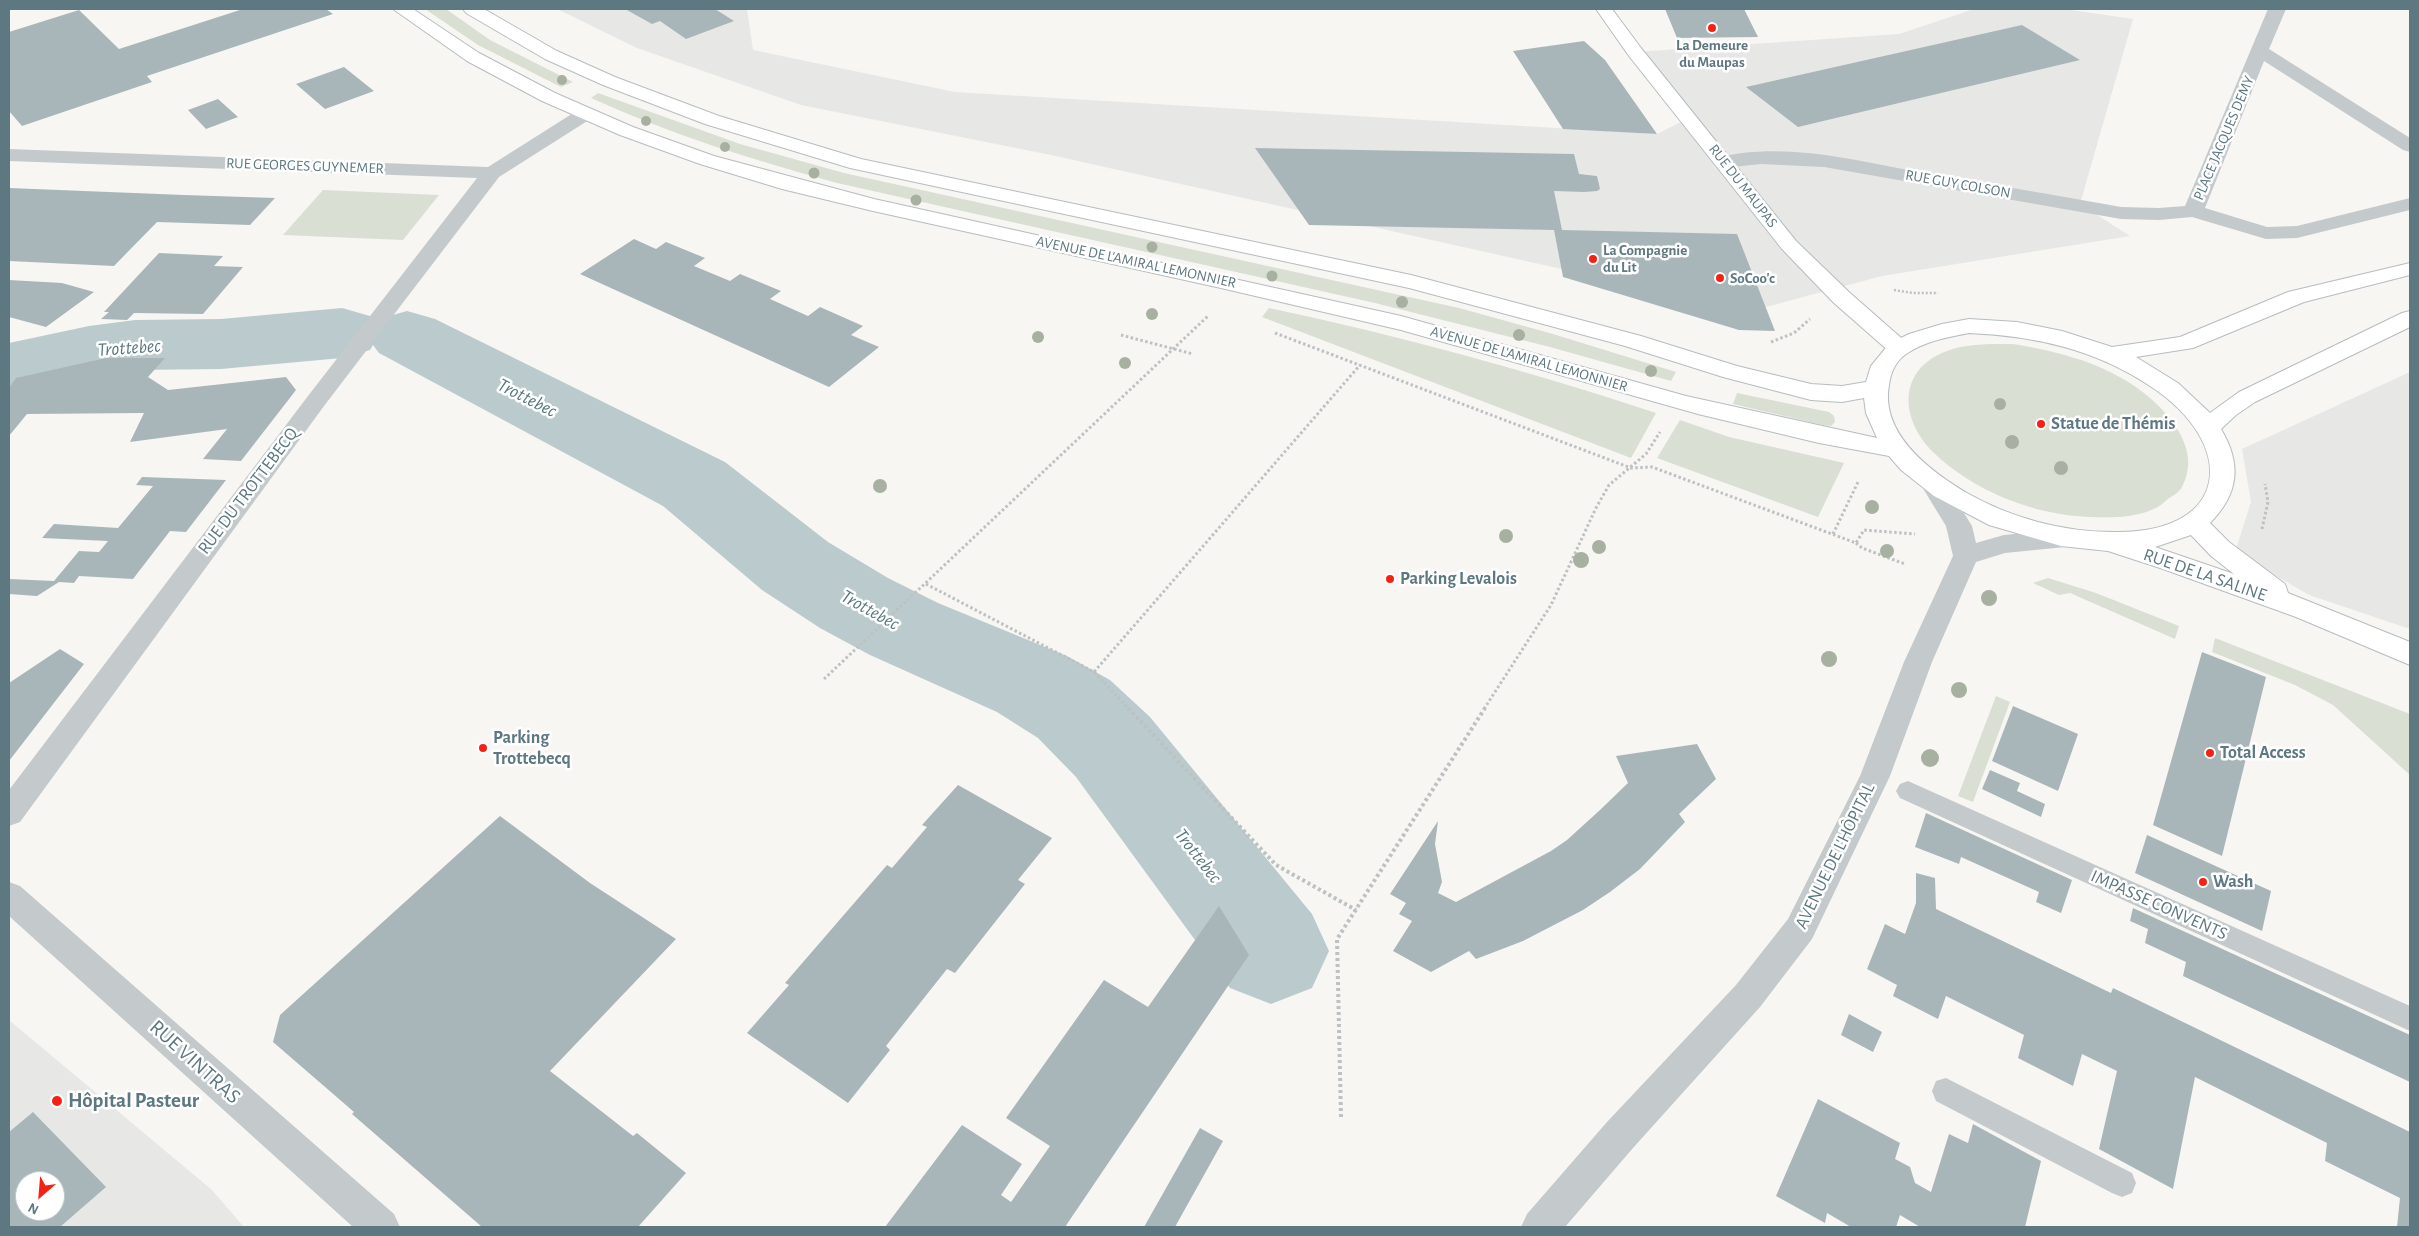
<!DOCTYPE html>
<html>
<head>
<meta charset="utf-8">
<style>
	body { margin:0 }
	#map { position:relative; width:2419px; height:1236px; overflow:hidden; background:#f7f6f3; font-family:"Alegreya Sans",sans-serif }
	canvas { display:block }
	.frame { position:absolute; inset:0; border:10px solid #5e7881; pointer-events:none }
	.north { position:absolute; left:15px; top:1171px; width:50px; height:50px; box-sizing:border-box; background:#fff; border:1px solid #bfc9cd; border-radius:50%; rotate:207deg; font-size:14px; font-weight:700; line-height:20px; text-align:center; color:#5e7881 }
	.north::after { content:''; display:block; margin:auto; width:18px; height:22px; background:#f42215; clip-path:polygon(50% 0,100% 100%,50% 72%,0 100%) }
</style>
</head>
<body>
<div id="map">
<canvas width="2419" height="1236"></canvas>
<div class="frame"></div>
<div class="north">N</div>
</div>
<script>
const ctx = document.querySelector('canvas').getContext('2d');
ctx.lineJoin = 'round';
function paint(path, color) { ctx.fillStyle = color; ctx.fill(path, 'evenodd'); }
function stroke(path, color, width, dash) { ctx.strokeStyle = color; ctx.lineWidth = width; ctx.lineCap = dash ? 'butt' : 'round'; ctx.setLineDash(dash || []); ctx.stroke(path); }
function drawText(font, color, halo, rows, align = 'center') {
  ctx.font = font + ' "Alegreya Sans",sans-serif'; ctx.lineWidth = 5; ctx.setLineDash([]); ctx.textBaseline = 'middle'; ctx.strokeStyle = halo; ctx.fillStyle = color; for (const [text, x, y, turn = 0] of rows) {
    ctx.save(); ctx.translate(x, y); ctx.rotate((+turn || 0) * Math.PI / 180); ctx.textAlign = isNaN(turn) ? turn : align; if (halo) ctx.strokeText(text, 0, 0); ctx.fillText(text, 0, 0); ctx.restore();
  }
}
paint(new Path2D(`
	M557,9H747L753,50L955,92L1657,134L1689,118L1635,52L1899,34L1974,9H2065L2133,19L2080,204L2130,236L1882,276L1732,316L1575,272L1051,155L801,105L637,48Z
	M2410,372V629L2309,595L2235,552L2251,502L2242,449Z
	M9,1020L212,1190L244,1227H9ZM25,1181H55V1211H25Z`), '#e7e8e6');
paint(new Path2D(`
	M425,9H446L490,40L573,82L561,87L478,45Z
	M598,93L740,144L844,173L1459,308L1553,334L1676,372L1671,381L1550,347L1375,303L837,183C753,160 670,134 591,98Z
	M323,190L439,195L403,240L283,235Z
	M1269,308C1401,336 1529,371 1656,413L1631,458L1262,317Z
	M2013,344C2055,351 2097,361 2133,385C2164,406 2204,447 2182,487C2180,492 2172,496 2168,499C2164,502 2160,506 2156,508C2136,518 2111,518 2089,517C2034,515 1973,491 1933,452C1901,420 1897,373 1942,353C1964,343 1989,344 2013,344Z
	M1737,393L1829,412L1834,416L1835,422L1831,426L1823,425L1733,404Z
	M1680,420L1729,437L1844,463L1818,517L1657,458Z
	M2048,578L2096,593L2179,626L2175,639L2070,593L2059,595L2033,583Z
	M2215,638L2410,714V775L2333,705L2295,685L2212,652Z
	M1996,696L2010,702L1973,802L1958,796Z`), '#d9dfd3');
paint(new Path2D(`
	M342,308L370,316L375,324L379,319L407,311L435,319L725,462L828,542L888,578L938,603L1067,656L1110,680L1150,717L1312,914L1329,951L1312,988L1271,1004L1230,988L1076,777L1038,738L997,712L870,655L820,628L762,590L663,506L379,353L373,345L370,350L342,358L221,369L135,370L89,376L9,395V343L89,326L135,320L221,319Z`), '#bbcbcd');
paint(new Path2D(`
	M243,9H326L333,14L147,76L152,82L22,126L9,111V32L79,10L119,49Z
	M625,9H715L734,21L686,39L660,21L652,24Z
	M1665,9H1744L1758,37L1677,38Z
	M2022,25L2080,60L1798,127L1746,87Z
	M1584,41L1605,60L1657,134L1563,129L1513,51Z
	M344,67L374,91L325,109L296,84Z
	M218,99L238,117L206,129L188,110Z
	M1255,148L1574,154L1579,174L1597,176L1600,189L1597,191L1584,192L1554,191L1562,230L1737,234L1775,331L1739,330L1563,277L1554,230L1309,225Z
	M9,188L184,195L275,198L250,225L157,222L114,266L9,261Z
	M634,239L656,249L666,242L705,258L694,266L730,281L740,274L781,291L770,299L808,316L820,307L863,326L851,335L879,347L829,387L580,274Z
	M159,253L223,256L214,266L243,267L203,314L134,313L127,320L101,319L109,312H104Z
	M9,280L62,283L94,292L46,327L9,317Z
	M106,358H165L148,377L168,390L286,377L296,390L241,461L203,459L227,429L130,442L144,413L27,414L9,436V388L16,378Z
	M142,477L226,480L186,532L170,531L133,579L79,576L74,583L59,582L37,596L9,594V579L54,581L79,551L99,552L108,541L42,538L54,524L118,528L153,486L136,485Z
	M60,649L84,664L9,761V683Z
	M2202,652L2266,677L2222,856L2153,825Z
	M2013,706L2078,734L2058,791L1992,761Z
	M1697,744L1716,779L1679,814L1685,822L1640,869L1610,892L1583,910L1523,941L1476,959L1469,951L1431,972L1393,951L1412,921L1399,914L1406,903L1390,894L1438,821L1435,844L1442,882L1438,893L1456,902L1551,851L1567,840L1600,810L1628,783L1616,756Z
	M1990,770L2020,783L2017,791L2045,804L2041,817L1982,789Z
	M958,785L1052,838L1018,880L1025,884L955,973L947,969L886,1046L890,1050L848,1103L747,1033L789,985L785,983L887,865L892,868L927,827L922,825Z
	M1926,813L2072,880L2061,913L2036,902L2039,892L1961,857L1959,864L1915,847Z
	M500,816L590,883L676,939L550,1071L633,1136L637,1133L686,1173L638,1227H482L352,1114L354,1112L273,1042L280,1015Z
	M2147,835L2271,891L2262,931L2135,873Z
	M1916,873L1935,878L1936,909L2111,993L2113,988L2410,1132V1227H2397L2400,1198L2325,1161L2327,1143L2195,1077L2173,1189L2099,1149L2117,1071L2082,1054L2073,1086L2018,1058L2024,1035L1946,996L1938,1019L1893,996L1897,985L1867,969L1885,924L1905,934L1916,903Z
	M1219,906L1249,955L1065,1227H885L962,1125L1022,1164L1001,1195L1011,1202L1050,1146L1006,1118L1104,980L1148,1007Z
	M2133,908L2410,1035V1082L2183,976L2186,962L2145,943L2148,929L2130,921Z
	M1849,1014L1882,1032L1873,1052L1841,1035Z
	M1818,1099L1900,1143L1895,1159L1910,1167L1915,1183L1931,1192L1949,1134L1968,1143L1973,1124L2041,1161L2025,1227H1920L1900,1215L1896,1227H1851L1827,1213L1825,1223L1776,1196Z
	M33,1112L106,1187L60,1227H9V1132ZM25,1181H55V1211H25Z
	M1200,1128L1223,1141L1175,1227H1144Z`), '#a9b6b9');
const secondary = new Path2D(`
	M1596,9H1612L1641,48L1796,241L1850,293L1907,343L1910,348L1907,353L1899,355L1891,353L1834,303L1782,249L1629,56Z`);
const primary = new Path2D(`
	M393,9H413L479,53L555,93L633,127L714,156L874,199L1401,316L1686,396L1877,438L1866,413L1864,398L1842,402L1811,400L1723,377L1625,346L1409,288L850,168L705,124L603,85L545,59L466,13L463,9H484L557,51L615,77L719,116L861,159L1411,275L1641,336L1737,366L1811,384L1842,386L1866,382L1871,366L1889,344L1909,334L1942,324L1969,319L2017,322L2062,331L2112,347L2180,337L2288,292L2410,263V275L2304,302L2193,348L2136,357L2178,383L2210,413L2239,392L2402,313L2410,311V327L2255,402L2236,415L2221,429C2242,464 2239,494 2210,523L2229,542L2285,584L2288,593L2410,642V665L2296,617L2163,569L2108,551L2061,546L1989,525L1934,496L1901,470L1889,456L1819,443L1698,414L1401,330L1221,288L873,211L782,189L700,164L620,135L542,101L467,61ZM1969,333C2034,336 2095,349 2150,386C2239,444 2231,534 2114,532C2063,532 2011,518 1967,493C1930,471 1880,434 1889,385C1891,372 1895,362 1906,354C1925,341 1948,337 1969,333ZM2191,535L2211,556L2234,574L2155,547Z`);
stroke(secondary, '#b5bdc0', 2);
stroke(primary, '#b6bdbf', 2);
stroke(new Path2D(`
	M1894,290L1913,293H1938`), '#bdc1c2', 2.5, [2, 2]);
stroke(new Path2D(`
	M1275,333L1631,468L1652,467L1856,543L1864,530L1915,534
	M1121,335L1193,354
	M1771,342L1794,333L1810,319
	M2262,529L2268,502L2265,484
	M1833,534L1859,480
	M1856,543L1862,548L1905,564
	M926,584L1094,672L1360,365
	M1094,672L1129,709
	M824,679L1208,316
	M1484,709L1551,605L1596,508L1609,485L1646,454L1660,432`), '#bdc1c2', 3, [2.5, 2.5]);
stroke(new Path2D(`
	M1128,708L1276,865L1356,910
	M1341,1117L1337,939L1485,708`), '#bdc1c2', 4, [3, 3]);
paint(new Path2D(`
	M1908,781L2410,1006V1031L1900,798L1896,791L1900,784Z
	M1946,1078L2132,1173L2136,1183L2132,1193L2122,1197L2112,1193L1936,1101L1932,1091L1936,1081Z`), '#c4c9cc');
paint(new Path2D(`
	M2268,9H2286L2269,49L2410,138V152L2403,150L2264,61L2205,208L2267,227L2297,226L2410,198V210L2297,238L2266,239L2192,217L2159,220L2121,219L1824,167L1761,164L1723,168L1716,166L1713,162L1716,158C1782,141 1854,160 1919,172C1986,183 2054,195 2121,207L2159,208L2185,206Z
	M585,108L592,110L594,114L592,118L499,177L324,406L20,822L9,826V790L308,396L477,178L9,161V149L488,167L578,110Z
	M1932,473L1941,476L1972,526L1976,543L2004,535L2065,529L2074,531L2078,538L2074,545L2065,547L2005,553L1976,562L1932,662L1890,776L1812,939L1760,1007L1633,1148L1565,1227H1521L1527,1214L1607,1122L1736,985L1788,919L1860,776L1904,662L1953,556L1946,526L1919,482L1923,476Z
	M9,882L20,886L394,1214L400,1227H353L9,916Z`), '#c4c9cc');
paint(secondary, '#fff');
paint(primary, '#fff');
ctx.fillStyle = '#a8b1a1';
for (const [x, y, r] of [
	[562,80,5],
	[646,121,5],
	[725,147,5],
	[814,173,5.5],
	[916,200,5.5],
	[1152,247,5.5],
	[1272,276,5.5],
	[1402,302,6],
	[1152,314,6],
	[1519,335,6],
	[1038,337,6],
	[1125,363,6],
	[1651,371,6],
	[2000,404,6],
	[2012,442,7],
	[2061,468,7],
	[880,486,7],
	[1872,507,7],
	[1506,536,7],
	[1599,547,7],
	[1887,551,7],
	[1581,560,8],
	[1989,598,8],
	[1829,659,8],
	[1959,690,8],
	[1930,758,9]
]) { ctx.beginPath(); ctx.arc(x, y, r, 0, 2 * Math.PI); ctx.fill(); }
for (const [x, y, r, color] of [
	[1712,28,5,"#f42215"],
	[1593,259,5,"#f42215"],
	[1720,278,5,"#f42215"],
	[2041,424,5,"#f42215"],
	[1390,579,5,"#f42215"],
	[483,748,5,"#f42215"],
	[2210,753,5,"#f42215"],
	[2203,882,5,"#f42215"],
	[57,1101,6,"#f42215"]
]) { const dot = new Path2D(); dot.arc(x, y, r, 0, 2 * Math.PI); ctx.fillStyle = color; ctx.fill(dot); stroke(dot, '#fff', 2); }
drawText('bold 15px', '#5e7881', '#fff', [
	["La Demeure",1712,45,"center"],
	["du Maupas",1712,62,"center"],
	["La Compagnie",1603,250],
	["du Lit",1603,267],
	["SoCoo'c",1730,278]
], 'left');
drawText('15px', '#5e7881', '#fff', [
	["PLACE JACQUES DEMY",2224,138,-67],
	["RUE GEORGES GUYNEMER",305,166,2],
	["RUE GUY COLSON",1958,184,10],
	["RUE DU MAUPAS",1743,186,52],
	["AVENUE DE L'AMIRAL LEMONNIER",1136,262,12],
	["AVENUE DE L'AMIRAL LEMONNIER",1529,359,16]
]);
drawText('bold 18px', '#5e7881', '#fff', [
	["Statue de Thémis",2051,424],
	["Parking Levalois",1400,579],
	["Parking",493,738],
	["Trottebecq",493,759],
	["Total Access",2220,753],
	["Wash",2213,882]
], 'left');
drawText('18px', '#5e7881', '#fff', [
	["RUE DU TROTTEBECQ",248,491,-53],
	["RUE DE LA SALINE",2205,575,19],
	["AVENUE DE L'HÔPITAL",1835,856,-64],
	["IMPASSE CONVENTS",2159,905,24]
]);
drawText('italic 19px', '#59787c', '#fff', [
	["Trottebec",129,348,-4],
	["Trottebec",527,398,27],
	["Trottebec",870,610,29],
	["Trottebec",1198,856,52]
]);
drawText('21px', '#5e7881', '#fff', [
	["RUE VINTRAS",195,1062,42]
]);
drawText('bold 21px', '#5e7881', '#fff', [
	["Hôpital Pasteur",68,1101]
], 'left');
</script>
</body>
</html>
